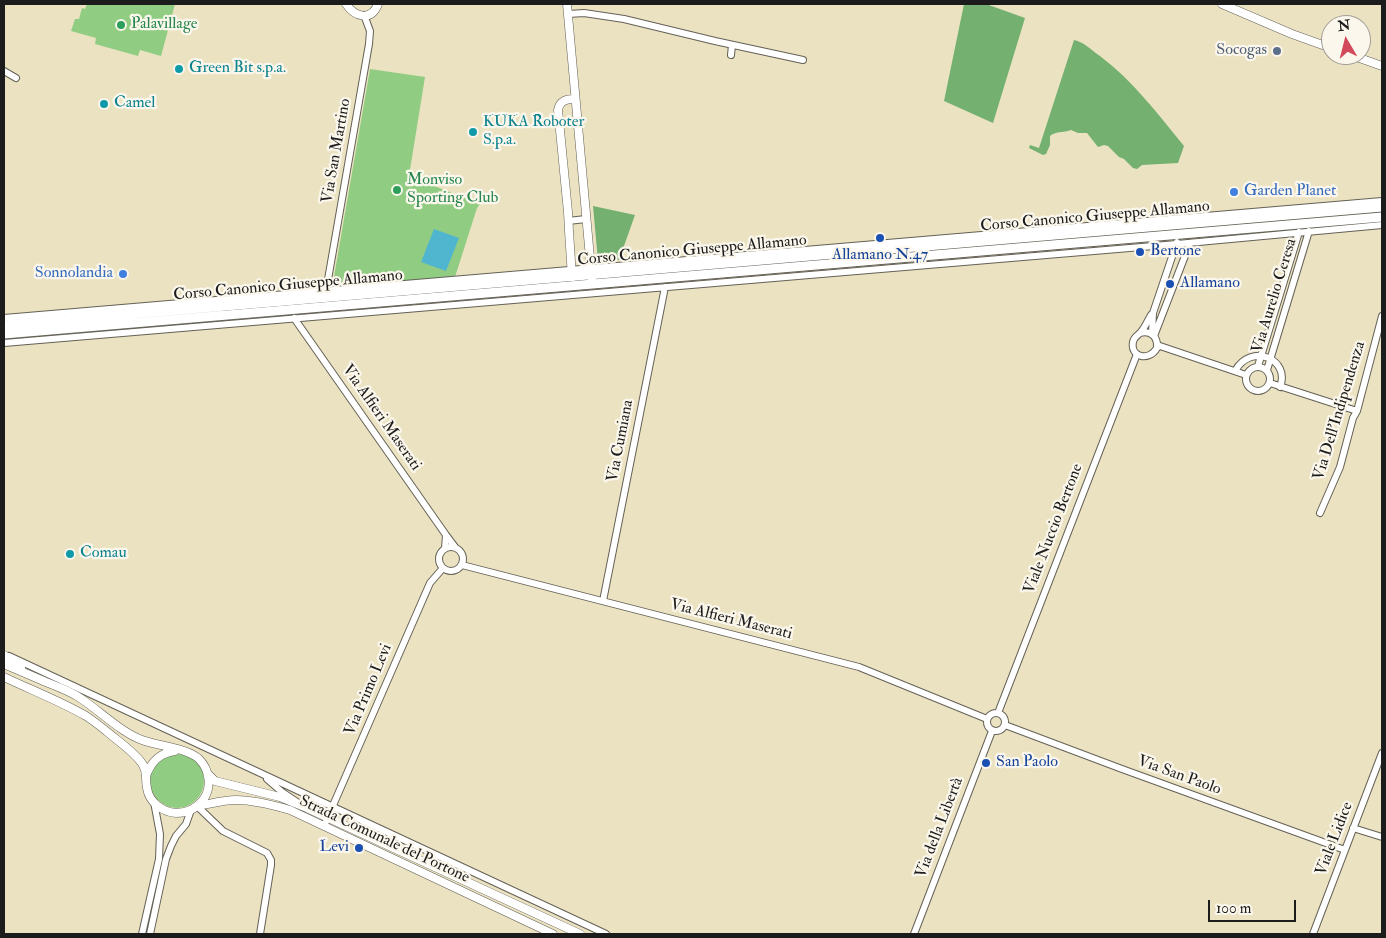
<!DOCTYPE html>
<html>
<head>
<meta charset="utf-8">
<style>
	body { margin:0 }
	#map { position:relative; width:1386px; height:938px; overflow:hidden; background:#ebe2c2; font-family:"IM FELL Double Pica",serif }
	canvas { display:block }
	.frame { position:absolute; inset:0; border:5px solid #1c1c1c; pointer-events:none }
	.north { position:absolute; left:1321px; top:15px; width:50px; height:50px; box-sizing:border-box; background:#fbf7ec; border:1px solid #a29f99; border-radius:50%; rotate:352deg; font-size:14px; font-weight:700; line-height:20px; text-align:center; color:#1c1c1c }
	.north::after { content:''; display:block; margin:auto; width:18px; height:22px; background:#d1495b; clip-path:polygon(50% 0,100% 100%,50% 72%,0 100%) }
	.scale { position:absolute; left:1208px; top:900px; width:88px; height:22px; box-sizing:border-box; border:2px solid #1c1c1c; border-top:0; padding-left:6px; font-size:15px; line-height:18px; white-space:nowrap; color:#1c1c1c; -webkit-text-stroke:4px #fbf7ec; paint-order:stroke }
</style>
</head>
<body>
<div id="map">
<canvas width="1386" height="938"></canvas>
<div class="frame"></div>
<div class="north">N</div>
<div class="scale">100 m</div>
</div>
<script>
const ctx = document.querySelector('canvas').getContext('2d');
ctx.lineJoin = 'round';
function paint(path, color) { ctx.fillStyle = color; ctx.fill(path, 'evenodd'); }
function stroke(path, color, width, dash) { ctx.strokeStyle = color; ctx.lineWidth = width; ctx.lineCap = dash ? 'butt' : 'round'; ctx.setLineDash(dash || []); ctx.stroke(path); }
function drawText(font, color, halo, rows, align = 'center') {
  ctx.font = font + ' "IM FELL Double Pica",serif'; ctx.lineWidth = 4.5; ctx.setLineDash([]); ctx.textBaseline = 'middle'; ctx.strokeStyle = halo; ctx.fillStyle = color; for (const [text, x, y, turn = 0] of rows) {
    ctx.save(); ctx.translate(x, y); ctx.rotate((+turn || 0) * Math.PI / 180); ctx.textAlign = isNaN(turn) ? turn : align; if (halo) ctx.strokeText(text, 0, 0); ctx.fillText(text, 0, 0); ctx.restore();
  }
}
paint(new Path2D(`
	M87,4H175L161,56L140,50L138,56L95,44L96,38L71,31L75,19H79L82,8L85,9Z
	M370,69L425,77L409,176L480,204L477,208L455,277L332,288Z
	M150 781a27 27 0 1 1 54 0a27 27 0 1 1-54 0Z`), '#90cd82');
paint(new Path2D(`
	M964,4H986L1025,18L993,123L944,101Z
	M1074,40C1084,42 1091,50 1100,56C1133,81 1158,114 1184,146L1178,163L1142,165L1137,169L1133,168L1124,159L1119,157L1108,146L1104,145L1098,147L1087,133H1078L1071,130C1063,133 1055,131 1050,136V145L1046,154L1043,155L1029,148L1030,145L1039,148Z
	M593,206L635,215L619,260L598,261Z`), '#74b070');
paint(new Path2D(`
	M434,229L459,238L446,271L421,262Z`), '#50b6cf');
const minor = new Path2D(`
	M568,14L584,13L624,19L715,41L803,60
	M731,55L732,45
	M4,71L16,78
	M568,221L586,219
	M326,291L369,44L370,31L364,15
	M4,318L1382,201
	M294,318L446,535
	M1140,333C1151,330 1158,337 1157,348C1149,362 1130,357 1133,342C1134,337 1137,336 1140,333C1145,328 1148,320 1151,315
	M1152,334L1153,313L1177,242
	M1154,336L1190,243
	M4,343L1177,244L1382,225
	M1157,345L1246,375
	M1258,366L1299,232
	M1246 379a12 12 0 1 1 24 0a12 12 0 1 1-24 0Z
	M1267,370L1309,231
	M1235,371C1251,342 1291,359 1280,387
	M1270,383L1357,411
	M1320,513L1340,467L1353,418L1357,411L1382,316
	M439 559a12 12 0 1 1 24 0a12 12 0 1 1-24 0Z
	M445,548L446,535L455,547
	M462,565L859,667L987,719
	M603,601L665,287
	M9,656L606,934
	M987 722a9 9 0 1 1 18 0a9 9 0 1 1-18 0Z
	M998,713L1137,354
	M1005,725L1122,769L1345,850
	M267,779L282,792L297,802
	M197,806L223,831L267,853L271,860V865L260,934
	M324,826L430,583L443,568
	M1353,828L1382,837
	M142,934L159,859L160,834L154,802
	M150,934L166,859L171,846L176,836L186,824L191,810
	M914,934L992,731
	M1313,934L1382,753`);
const tertiary = new Path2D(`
	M346,4C355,17 371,22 378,4
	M567,4L592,280
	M1222,4L1292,34L1331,48
	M1351,55L1382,66
	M572,277L569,231L568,212L558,110C560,100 567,99 575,99
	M4,655L21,668
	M4,664C18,670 32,676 46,682C56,686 67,690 77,696C98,709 120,732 142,740C158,746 188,748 199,759C210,770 212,788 203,800C196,809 186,813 176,813C162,812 149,802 147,788C145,779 148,770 141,762C135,754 125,746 116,739C106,731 97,723 86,716C60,701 31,690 4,677
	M209,775L215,781L280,797L307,808L580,934
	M146,776C151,762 159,753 175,751
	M197,806C210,804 223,800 236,800C254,800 273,805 290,810L553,934`);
const secondary = new Path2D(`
	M4,325L1382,207
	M4,334L1382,217`);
stroke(minor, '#646156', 8);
stroke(tertiary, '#646156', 9);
stroke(secondary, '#646156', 11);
stroke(minor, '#fff', 6);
stroke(tertiary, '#fff', 8);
stroke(secondary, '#fff', 9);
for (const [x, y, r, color] of [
	[121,25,5,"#2e9e5b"],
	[1277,51,5,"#5c6f8a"],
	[179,69,5,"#0f9aa8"],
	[104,104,5,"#0f9aa8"],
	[473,132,5,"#0f9aa8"],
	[397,190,5,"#2e9e5b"],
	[1234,192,5,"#3f7fe0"],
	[880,238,5,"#1a4fb4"],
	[1140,252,5,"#1a4fb4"],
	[123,274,5,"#3f7fe0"],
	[1170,284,5,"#1a4fb4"],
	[70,554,5,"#0f9aa8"],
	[986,763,5,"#1a4fb4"],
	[359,848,5,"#1a4fb4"]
]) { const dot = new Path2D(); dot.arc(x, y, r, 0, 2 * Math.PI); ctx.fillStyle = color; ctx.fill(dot); stroke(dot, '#fbf7ec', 2); }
drawText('16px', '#27864d', '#fbf7ec', [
	["Palavillage",131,25],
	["Monviso",407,181],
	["Sporting Club",407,199]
], 'left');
drawText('16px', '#4e5e75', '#fbf7ec', [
	["Socogas",1267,51]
], 'right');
drawText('16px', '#0d838f', '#fbf7ec', [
	["Green Bit s.p.a.",189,69],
	["Camel",114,104],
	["KUKA Roboter",483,123],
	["S.p.a.",483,141],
	["Comau",80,554]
], 'left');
drawText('16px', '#1c1c1c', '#fbf7ec', [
	["Via San Martino",337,151,-80],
	["Corso Canonico Giuseppe Allamano",1095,217,-5],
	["Corso Canonico Giuseppe Allamano",692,251,-5],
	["Corso Canonico Giuseppe Allamano",288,286,-5],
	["Via Aurelio Ceresa",1275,296,-73],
	["Via Dell'Indipendenza",1340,411,-73],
	["Via Alfieri Maserati",381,418,55],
	["Via Cumiana",621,441,-79],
	["Viale Nuccio Bertone",1054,529,-69],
	["Via Alfieri Maserati",731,620,14],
	["Via Primo Levi",369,690,-67],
	["Via San Paolo",1179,776,20],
	["Via della Libertà",940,828,-69],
	["Viale Lidice",1335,839,-69],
	["Strada Comunale del Portone",384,840,25]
]);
drawText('16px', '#366cbe', '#fbf7ec', [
	["Garden Planet",1244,192],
	["Sonnolandia",113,274,"right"]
], 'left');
drawText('16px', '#164399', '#fbf7ec', [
	["Bertone",1150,252],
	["Allamano N.47",880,256,"center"],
	["Allamano",1180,284],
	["San Paolo",996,763],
	["Levi",349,848,"right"]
], 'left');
</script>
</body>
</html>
